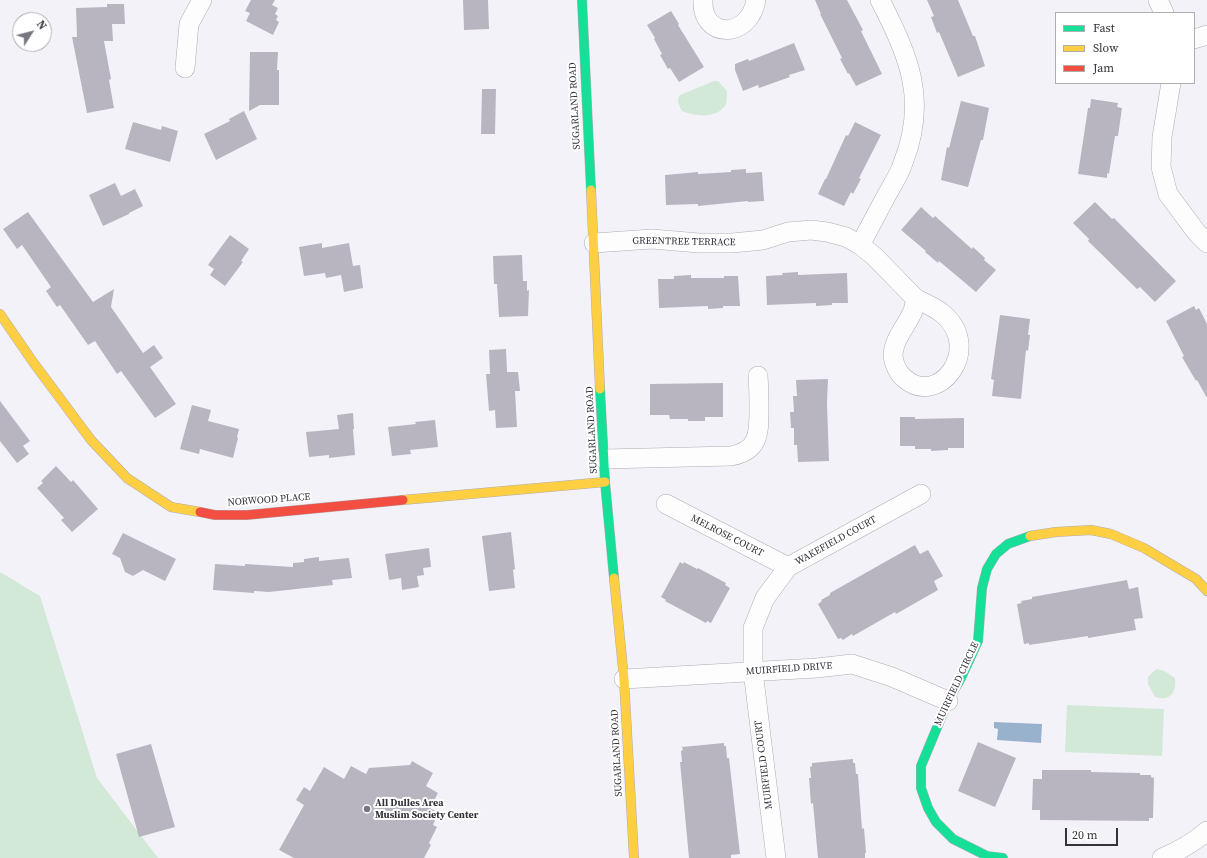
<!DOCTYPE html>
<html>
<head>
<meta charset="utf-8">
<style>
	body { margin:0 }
	#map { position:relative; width:1207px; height:858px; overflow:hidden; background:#f4f2f9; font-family:"Source Serif 4",serif }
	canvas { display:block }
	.legend { position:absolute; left:1055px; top:12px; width:140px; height:72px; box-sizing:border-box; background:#fff; border:1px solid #aeadb0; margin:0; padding:5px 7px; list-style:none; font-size:12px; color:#34323a }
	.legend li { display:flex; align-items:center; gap:8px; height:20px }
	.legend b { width:20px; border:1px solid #aeadb0 }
	.north { position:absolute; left:12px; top:12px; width:40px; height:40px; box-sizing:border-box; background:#fff; border:1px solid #aeadb0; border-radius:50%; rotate:54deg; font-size:11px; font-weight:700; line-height:16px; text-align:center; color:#34323a }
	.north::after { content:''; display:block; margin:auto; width:14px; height:18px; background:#77757d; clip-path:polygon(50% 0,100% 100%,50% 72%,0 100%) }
	.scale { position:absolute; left:1065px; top:828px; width:53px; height:18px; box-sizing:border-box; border:2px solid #34323a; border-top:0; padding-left:5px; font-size:12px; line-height:14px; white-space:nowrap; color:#34323a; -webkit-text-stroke:3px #fff; paint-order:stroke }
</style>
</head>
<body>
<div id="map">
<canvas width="1207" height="858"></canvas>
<ul class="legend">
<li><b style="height:5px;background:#16e098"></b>Fast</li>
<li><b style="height:5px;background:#ffcf43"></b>Slow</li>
<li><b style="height:5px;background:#f24e42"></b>Jam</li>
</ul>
<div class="north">N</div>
<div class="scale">20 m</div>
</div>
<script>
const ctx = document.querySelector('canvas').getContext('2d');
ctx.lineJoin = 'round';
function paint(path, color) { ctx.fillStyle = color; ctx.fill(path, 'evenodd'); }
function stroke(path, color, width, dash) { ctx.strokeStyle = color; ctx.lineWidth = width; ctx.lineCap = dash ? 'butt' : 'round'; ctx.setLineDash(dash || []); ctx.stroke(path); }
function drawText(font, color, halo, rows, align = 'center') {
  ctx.font = font + ' "Source Serif 4",serif'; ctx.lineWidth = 4; ctx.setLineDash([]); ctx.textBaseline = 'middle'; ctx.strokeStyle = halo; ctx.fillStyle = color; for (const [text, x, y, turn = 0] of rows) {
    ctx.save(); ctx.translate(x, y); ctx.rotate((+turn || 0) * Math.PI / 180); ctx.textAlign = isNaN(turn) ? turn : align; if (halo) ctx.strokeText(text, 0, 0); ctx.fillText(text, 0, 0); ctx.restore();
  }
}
paint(new Path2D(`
	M714,81H718L727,91C727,95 727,101 726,104C717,120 695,116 682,111C679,105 676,100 680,95Z
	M0,572L40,596L97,778L158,858H0Z
	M1156,669L1164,671L1175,678C1177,692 1170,702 1155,697L1148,684V677Z
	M1067,705L1164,709L1162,756L1065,752Z`), '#d2e9d8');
paint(new Path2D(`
	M994,722L1042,724L1041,743L997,740L998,729L994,728Z`), '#98b2ce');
paint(new Path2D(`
	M251,0H275L272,5L278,8L275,14L278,16L276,20L279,22L273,35L246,21L250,13L245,11Z
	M463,0H488L489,29L464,30Z
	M815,0H847L863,30L861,31L882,74L856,86L849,73L848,74L840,59L842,58L820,14H821Z
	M927,0H958L973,36H975L985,66L958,77L939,32L937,33L931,17L934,16Z
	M107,4H124L125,24H112L113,41H104L111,79L109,80L114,108L87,113L72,37H77L76,8L107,7Z
	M671,11L679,24L678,25L704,67L679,82L670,68L668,69L660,55L662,54L654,39L655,38L647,25Z
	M794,43L805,70L789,75L790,77L759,88L758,85L743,91L735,70V64L748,59L749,61Z
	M250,52H278L277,70H279V105H260L249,111Z
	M482,89H496L495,134H481Z
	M1091,99L1118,103L1117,107L1122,108L1118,136H1115L1109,174L1107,173V178L1078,174L1088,108H1090Z
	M961,101L989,108L983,140H981L968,187L941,180L947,147L949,148Z
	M244,111L257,139L216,160L204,134L230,121L229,119Z
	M133,122L161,130L162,126L178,131L170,162L125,149Z
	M855,122L881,135L859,178L861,179L853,194L851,192L844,206L818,194L825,179H826L846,135L848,136Z
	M746,169V173L762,172L764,201L748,202V201L698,206V204L666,205L665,175L698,172V174L731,172V170Z
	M115,183L121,196L135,189L143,206L129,213V214L103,226L89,195Z
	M1095,202L1112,219L1114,218L1176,281L1155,302L1140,287L1137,289L1088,241L1089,239L1073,223Z
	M921,207L933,218L935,216L972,249L973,247L985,258L984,260L996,270L976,292L939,261L938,263L925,252L926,251L901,230Z
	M28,212L93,302L114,289L111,307L143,353L154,345L163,358L150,367L176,404L155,418L121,371L117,374L95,341L88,345L60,305L57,307L46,291L51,287L22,245L17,249L3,229Z
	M230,235L249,249L241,261L243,262L225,286L210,275L214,269L208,265Z
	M322,243V248L349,243L353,266L360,265L363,288L344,292L341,275L326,278L325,273L304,276L299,247Z
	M522,255L523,281H527V291L529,290L528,316L499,317L497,284H494L493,256Z
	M798,272V275L847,273L848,303H832V305L816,306V303L767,305L766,276L783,275L782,273Z
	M691,275V278H724V276H738L740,306H723V308L708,309V306L659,308L658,279H674V276Z
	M1194,306L1196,310L1199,308L1207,324V398L1197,380L1196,381L1182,357L1184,356L1166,321Z
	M1000,315L1030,319L1028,335H1030L1028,351L1026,350L1021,399L992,396L994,380L991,379Z
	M506,349L507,372H518L520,391H515L517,427L496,428L495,410L489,411L486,374H490L489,350Z
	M828,379L827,404L829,461L798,462L797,445H794V428H791L790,412H794L793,396H797L796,380Z
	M723,383V417H705V421H688V419H670L669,415H650V384Z
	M0,401L30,441L23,446L29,454L17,463L0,441Z
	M192,405L211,410L208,421L239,429L237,437L238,438L233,458L200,449L199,454L180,449Z
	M353,413L354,429H353L355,455L329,458V455L309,457L306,432L339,429L337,415Z
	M900,417H915V419L964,418V448H948V450L931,451V449H915V446H900Z
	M435,420L438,447L410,450L411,454L392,456L388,427L416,424L415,422Z
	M56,466L71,482L73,480L98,509L72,532L61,520L64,518L37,488L43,483L41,481Z
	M511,532L515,569L513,570L515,588L489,591L482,536Z
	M123,533L176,559L165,581L143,570L133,576L125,572L120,558L112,554Z
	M915,545L920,554L928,550L943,576L934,581L938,590L896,614L895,612L853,636L852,634L843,640L841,638L838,639L818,604L822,601L821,600L830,595V593Z
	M429,548L431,567L423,568L424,575L417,576L419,587L402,590L401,578L389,580L385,554Z
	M319,557V561L349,558L352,578L332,580L333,585L269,592L254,591V593L213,590L215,564L245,566V564L293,567V563L304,562V559Z
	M680,562L683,564L684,562L697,569L698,568L726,583L725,585L730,588L711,623L707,621L706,623L665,601L666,600L661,597Z
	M1127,580L1129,589L1138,587L1143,618L1134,619L1136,630L1088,638V636L1029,645V643L1024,644L1017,604L1022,603L1021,601L1032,599V597Z
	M978,742L1016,758L995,807L958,791Z
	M724,743V746H726L727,758H729L740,854L731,855V858H689L680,762H682L681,751L683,750L682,747Z
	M151,744L175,827L139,837L116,754Z
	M853,759V763H855L856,774H858L862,829L864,828L866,853H865V858H818L813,803L811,804L809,778H811L810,767L812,766V763Z
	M412,761L433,773L426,786L438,793L430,808L435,811L432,816L436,818L433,825L437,827L429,843L431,845L424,858H294L279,850L304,805L296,800L304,787L310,791L324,767L344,779L351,766L366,774L369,768L410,765Z
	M1042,770H1091V772L1140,773V775H1151V777L1154,778L1153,818H1149V821L1040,820V810H1032L1033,779H1042Z`), '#b9b5c0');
const street = new Path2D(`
	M703,0C701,39 749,40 756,0
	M1158,0L1164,13
	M1194,39L1207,35
	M185,68L189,24L202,0
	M1171,83L1162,137L1161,167L1168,194L1197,233L1207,243
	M594,243L652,239L699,243H732L763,240L788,232L811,230L827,232L846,237L860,245L874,256L916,299
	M860,245C870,227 879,209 889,191C894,182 900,173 903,163C928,100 909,57 880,0
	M916,299C925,303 935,307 943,314C984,349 938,409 904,378C898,373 894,364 893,356C893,340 907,325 913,311C914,307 915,303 916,299Z
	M604,459L731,456C758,451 759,435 759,411C759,400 759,388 758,376
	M666,504L788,567
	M624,679L817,668L852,664L892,677L948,701
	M776,858L753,671V628L765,598L788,567L921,494
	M1162,858C1179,851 1193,843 1207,831`);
const fast = new Path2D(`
	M582,0L591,190
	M600,389L605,482L614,578
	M1003,858L987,856L953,839L936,822L928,808L921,788V766L948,701L961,678L978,641L982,588L987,569L996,554L1008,544L1030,536`);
const slow = new Path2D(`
	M591,190L600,389
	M0,314L33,362L91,440L127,478L171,507L200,512
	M403,500L605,482
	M1030,536L1056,532L1091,530L1111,534L1144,548L1196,579L1207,591
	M614,578L624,679L634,858`);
const jam = new Path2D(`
	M200,512L215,515H247L403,500`);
stroke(street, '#aeacb3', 20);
stroke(fast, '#aeacb3', 10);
stroke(slow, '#aeacb3', 10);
stroke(jam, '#aeacb3', 10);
stroke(street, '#fdfdfe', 19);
stroke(fast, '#16e098', 9);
stroke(slow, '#ffcf43', 9);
stroke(jam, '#f24e42', 9);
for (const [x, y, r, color] of [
	[367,809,4,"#77757d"]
]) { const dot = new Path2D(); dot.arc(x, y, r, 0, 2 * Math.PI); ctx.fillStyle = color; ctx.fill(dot); stroke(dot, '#fff', 1.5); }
drawText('10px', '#34323a', '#fff', [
	["SUGARLAND ROAD",575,106,-93],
	["GREENTREE TERRACE",684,242,1],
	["SUGARLAND ROAD",592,430,-93],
	["NORWOOD PLACE",269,500,-4],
	["MELROSE COURT",727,536,27],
	["WAKEFIELD COURT",836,541,-29],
	["MUIRFIELD DRIVE",789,669,-4],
	["MUIRFIELD CIRCLE",957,684,-65],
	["SUGARLAND ROAD",617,753,-93],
	["MUIRFIELD COURT",764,765,-97]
]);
drawText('bold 10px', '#34323a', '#fff', [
	["All Dulles Area",375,803],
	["Muslim Society Center",375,815]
], 'left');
</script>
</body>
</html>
